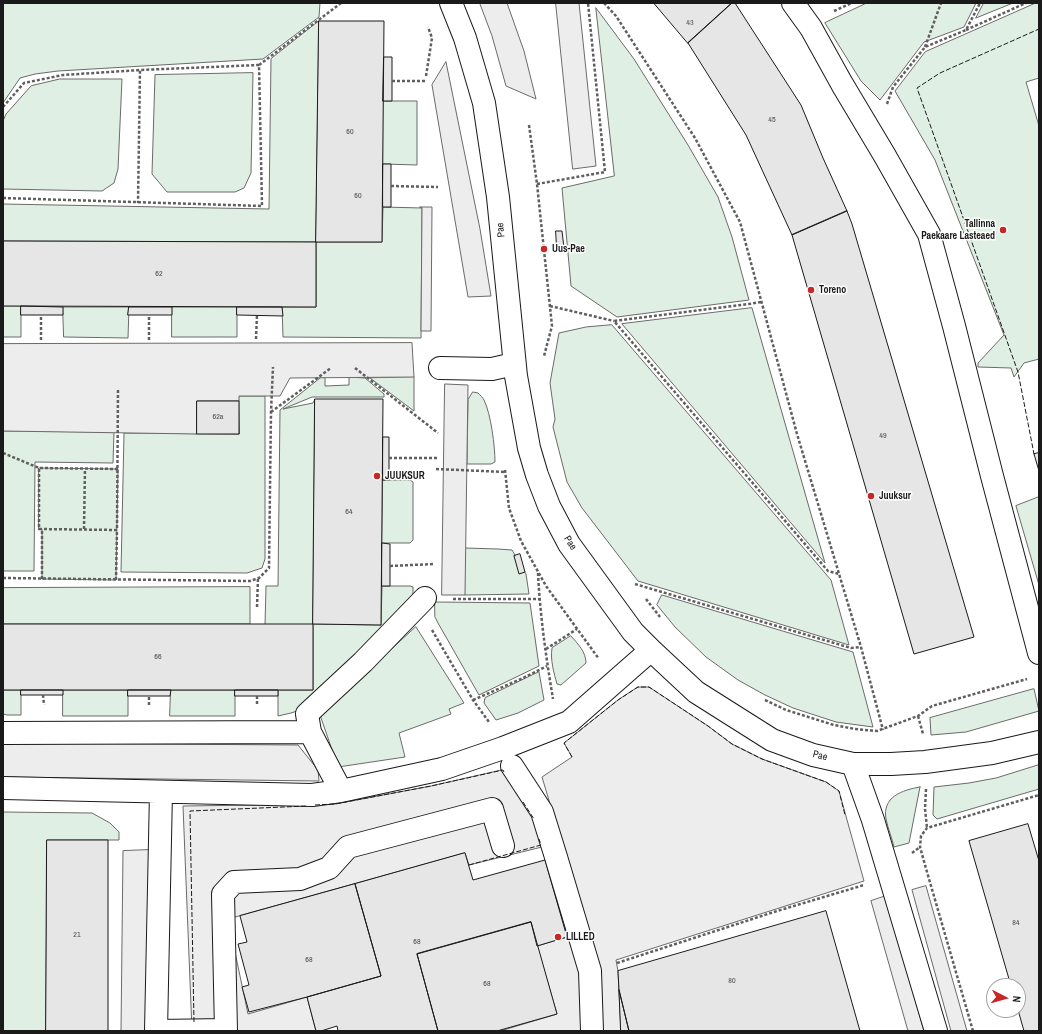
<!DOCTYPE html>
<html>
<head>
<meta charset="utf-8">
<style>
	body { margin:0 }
	#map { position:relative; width:1042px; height:1034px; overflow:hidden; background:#fff; font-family:"Archivo Narrow",sans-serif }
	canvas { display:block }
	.frame { position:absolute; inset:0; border:4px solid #1a1a1a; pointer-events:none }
	.north { position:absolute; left:986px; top:978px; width:40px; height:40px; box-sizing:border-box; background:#fff; border:1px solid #a3a3a3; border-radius:50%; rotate:96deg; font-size:11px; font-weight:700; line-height:16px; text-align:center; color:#1a1a1a }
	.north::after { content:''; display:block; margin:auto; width:14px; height:18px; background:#c62828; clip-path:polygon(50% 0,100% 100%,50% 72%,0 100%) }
</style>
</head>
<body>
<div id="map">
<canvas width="1042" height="1034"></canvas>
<div class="frame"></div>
<div class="north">N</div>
</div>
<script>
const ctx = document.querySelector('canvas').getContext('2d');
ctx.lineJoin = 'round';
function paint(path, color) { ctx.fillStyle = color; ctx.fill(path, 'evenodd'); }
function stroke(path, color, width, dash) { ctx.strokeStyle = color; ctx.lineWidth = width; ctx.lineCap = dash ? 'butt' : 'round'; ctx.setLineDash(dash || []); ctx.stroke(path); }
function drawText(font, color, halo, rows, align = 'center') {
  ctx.font = font + ' "Archivo Narrow",sans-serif'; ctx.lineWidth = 3; ctx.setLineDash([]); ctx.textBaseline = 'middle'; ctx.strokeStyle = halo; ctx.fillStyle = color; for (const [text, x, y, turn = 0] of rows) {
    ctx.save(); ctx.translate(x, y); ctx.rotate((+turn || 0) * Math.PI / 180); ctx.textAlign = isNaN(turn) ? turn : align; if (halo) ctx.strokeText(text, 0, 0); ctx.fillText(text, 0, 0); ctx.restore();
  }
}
const green = new Path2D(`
	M3,3H320L319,17L263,59L58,71L35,74L20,78L3,103Z
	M867,3H976L964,27L924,42L880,100L861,81L825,23Z
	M984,3H1013L976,18Z
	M1036,3H1039V78L1026,82L1039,126V359L1024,363L1014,377L1011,368L978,367V363L1004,335L935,160L895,91L925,52Z
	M596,8L634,59L688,145L718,197L732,237L749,300L617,317L571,286L562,188L614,176Z
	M319,21L316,242H382L383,207L422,208L421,338L283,337L282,307H316V242L3,241V204L269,209L271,59Z
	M253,73L251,173L244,188L235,192H167L152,174L155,75Z
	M60,79H122L118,169L114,183L102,191L3,189V121L6,114L31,86Z
	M383,101H417V165L383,164Z
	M3,306H21V337H3Z
	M63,307H129L128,338L64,337Z
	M172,307H237V337H172Z
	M752,308L825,563L622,324Z
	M612,325L831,580L849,645L638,581L582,508L567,482L553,427L555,419L550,383L559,333L586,327Z
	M325,377V386L349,385V377L365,378L384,394V397H312L283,409L313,403L315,399L313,624L381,625L382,586H410L413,587V593L411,602L297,711L291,713L278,716V690H313V625H265L266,586H278L280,410L320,378Z
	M414,377V411L370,378Z
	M473,392L478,393C480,395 483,398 484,400C491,414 495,447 495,462L491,464H467L468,400Z
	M239,396H265V559L262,568L247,573L121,572L124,433L239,434Z
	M3,431L114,432L113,463L35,462L34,571H3Z
	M39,468L118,469L116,580L42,579V529H39Z
	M383,480H410L413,482V540L410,543H382Z
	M1039,497V585L1016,506Z
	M465,548L498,549L512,550L526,574L529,594L465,595Z
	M250,587V624H3V588Z
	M662,595L853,652L873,727L836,722L793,708L765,695L738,680L706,657L675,627L657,605Z
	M435,602L530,603L539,666L479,695L438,623L435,617Z
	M416,627L464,703L449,709L451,714L399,733L405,757L338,767L320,715Z
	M571,636C578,644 586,652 586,663L561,685L557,684C554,673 550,660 552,648Z
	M539,672L544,700L518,713L496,720L484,703L485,698Z
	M1034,689L1039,711L966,732L931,735L930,718Z
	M3,690H21V715H7L3,714Z
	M63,690H128V716H63Z
	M171,690H235V716H170Z
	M1039,765V789L937,819L933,815L934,787L969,783L996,778Z
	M920,787L909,843L894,847C892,838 888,829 886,819C882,797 902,790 920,787Z
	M3,812L92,813L110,823L119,832V840H47L46,1031H3Z`);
paint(green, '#e0efe3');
stroke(green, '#6a6a6a', 1);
const parking = new Path2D(`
	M480,3H507L524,51L536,99L506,86L492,36Z
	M556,3H579L596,166L573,169Z
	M446,62L480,229L491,296L468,297L432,85Z
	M420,207H432L431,331H421L422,208Z
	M412,343L414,377L290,378L280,396H239V401H197V434L3,431V344Z
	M445,384L468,385L465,595H442Z
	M638,687H649L708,726L732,744L762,759L826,782L839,791L864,881L616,960L618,971L621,1031H500L557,1014L537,946L567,937L545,860L565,854L542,777L572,757L564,743L618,700Z
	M3,743L298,745L318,770L319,781L3,777Z
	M503,770L537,819L542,847L469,865L465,853L228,919L248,1014L307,997L316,1031H192L183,806L335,804L431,786Z
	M149,850L148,1031H121L123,851Z
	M926,886L967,1031H951L912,890Z
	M886,896L924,1031H908L871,901Z`);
paint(parking, '#ededed');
stroke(parking, '#6a6a6a', 1);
const building = new Path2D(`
	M654,3H732L688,43Z
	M732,3H735L801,105L823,158L847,211L792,235L746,135L688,43Z
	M319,21H384L382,242H316Z
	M384,57H392V101H383Z
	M383,164H391V207H383Z
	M847,211L852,224L974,637L914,654L792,235Z
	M556,231H562L564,248H557Z
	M3,241L316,242V307L3,306Z
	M21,306L63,307V315H21Z
	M129,307H172V315H128Z
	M237,307H282L283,316L237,315Z
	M315,399H383L381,625L313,624Z
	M197,401H239V434H197Z
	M383,437H389V480H383Z
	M1039,453V471L1034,454Z
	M382,543L390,544V586H382Z
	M520,554L525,572L519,574L514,556Z
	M3,624H313V690H3Z
	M21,690H63V695H21Z
	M128,690H171L170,696H128Z
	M235,690H278V696H235Z
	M1028,824L1039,861V1031H1024L1018,1010V986H1011L969,841Z
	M47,840H108V1031H46Z
	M465,853L473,880L545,860L567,937L537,946L531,922L417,954L438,1031H338L337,1026L321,1031H316L307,997L381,976L355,884Z
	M355,884L381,976L307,997L249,1012L242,987L249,985L238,944L247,942L240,916Z
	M826,911L860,1031H629L619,990L618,971Z
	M531,922L557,1014L497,1031H438L417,954Z
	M619,990L629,1031H621Z`);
paint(building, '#e6e6e6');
stroke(building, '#1a1a1a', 1);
const minor = new Path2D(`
	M451,3L465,38L484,103L498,197L516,376L529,448L537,475L549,506L569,544L633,632L651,650L696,692L772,740L813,755L853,764H891L925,762L992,753L1039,742
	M793,3L811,28L842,84L885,156L929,234L954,326L992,476L1039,653
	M440,368L492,369L514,364
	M310,732L307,714L363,662L425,598
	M3,733L310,732L341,791
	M853,764L873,820L936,1031
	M512,766L542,812L556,857L590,971L592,1031
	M3,788L312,795L341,791L442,769L503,748L569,722L651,650
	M156,1031L161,792
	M156,1031L226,1030
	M226,1031L223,894L234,882L300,879L329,868L348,847L492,809L503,846`);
stroke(minor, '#1a1a1a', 24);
stroke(new Path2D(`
	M604,3L616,16L695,138L740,222L797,434L861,647L883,730
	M834,11L852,3
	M966,30L1026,3
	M925,47L941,3
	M259,65L341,3
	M426,76L432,38L428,27
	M392,81H427
	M887,104L893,87L925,47L966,30L980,3
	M3,107L24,83L63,75L140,70
	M529,125L537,184L552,326L544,356
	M537,184L605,172L588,3
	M391,186L438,187
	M3,198L262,206L259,65L140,70L138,203
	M761,302L749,304L614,321L828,571L839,574
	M550,306L614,321
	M256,339L257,315
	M41,340V315
	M149,340V315
	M355,368L438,433
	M271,412L331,368
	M3,453L39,468
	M389,458H437
	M118,469L39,468V529L117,530L118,390
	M436,469L505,472
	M505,470L509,508L521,541L546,586L599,659
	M84,529L85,469
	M390,566L434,564
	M538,573C540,615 546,657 553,699
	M3,578L250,581L259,578L269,568L271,412L273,367
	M42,579V529
	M116,580L117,530
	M635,584L851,648L861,647
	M453,599H539
	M646,599L660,617
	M257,607L258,578
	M432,630L473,700L489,722
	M546,649L577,629
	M43,695L44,705
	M473,700L521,679L547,666
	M765,700L786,710L834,725L855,729L877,731L918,716L932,706L1027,679
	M257,704V696
	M149,705V696
	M918,716L923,734
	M926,789L925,809L927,828
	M912,853L920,847
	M617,963L777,911L864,885
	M973,1031L927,872L920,847L921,836L927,828L1039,795`), '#5f5f5f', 2.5, [3, 2]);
stroke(minor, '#fff', 22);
stroke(new Path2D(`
	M1035,454H1034L1018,372L917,88L940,73L1039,29
	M572,757L564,743L618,700L638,687H649L708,726L732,744L762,759L826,782L839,791L845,815
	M523,802L534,819
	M315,805L335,804L431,786L503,770L504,772
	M469,865L541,845L539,839
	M194,1022L190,811L307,806`), '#1a1a1a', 1, [5, 2]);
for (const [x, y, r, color] of [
	[1003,230,4,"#c62828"],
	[544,249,4,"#c62828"],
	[811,290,4,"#c62828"],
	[377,476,4,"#c62828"],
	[871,496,4,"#c62828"],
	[558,937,4,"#c62828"]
]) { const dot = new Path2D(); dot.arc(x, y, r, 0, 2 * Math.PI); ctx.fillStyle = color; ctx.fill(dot); stroke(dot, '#fff', 1.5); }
drawText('8px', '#4d4d4d', null, [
	["43",690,23],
	["45",772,120],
	["60",350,132],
	["60",358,196],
	["62",159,274],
	["62a",218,417],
	["49",883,436],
	["64",349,512],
	["66",158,657],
	["84",1016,923],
	["21",77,935],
	["68",417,942],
	["68",309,960],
	["80",732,981],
	["68",487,984]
]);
drawText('bold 10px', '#1a1a1a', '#fff', [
	["Tallinna",995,224,"right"],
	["Paekaare Lasteaed",995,236,"right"],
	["Uus-Pae",552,249],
	["Toreno",819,290],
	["JUUKSUR",385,476],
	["Juuksur",879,496],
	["LILLED",566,937]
], 'left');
drawText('10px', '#1a1a1a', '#fff', [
	["Pae",501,230,-96],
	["Pae",570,543,58],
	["Pae",820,756,14]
]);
</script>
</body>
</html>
